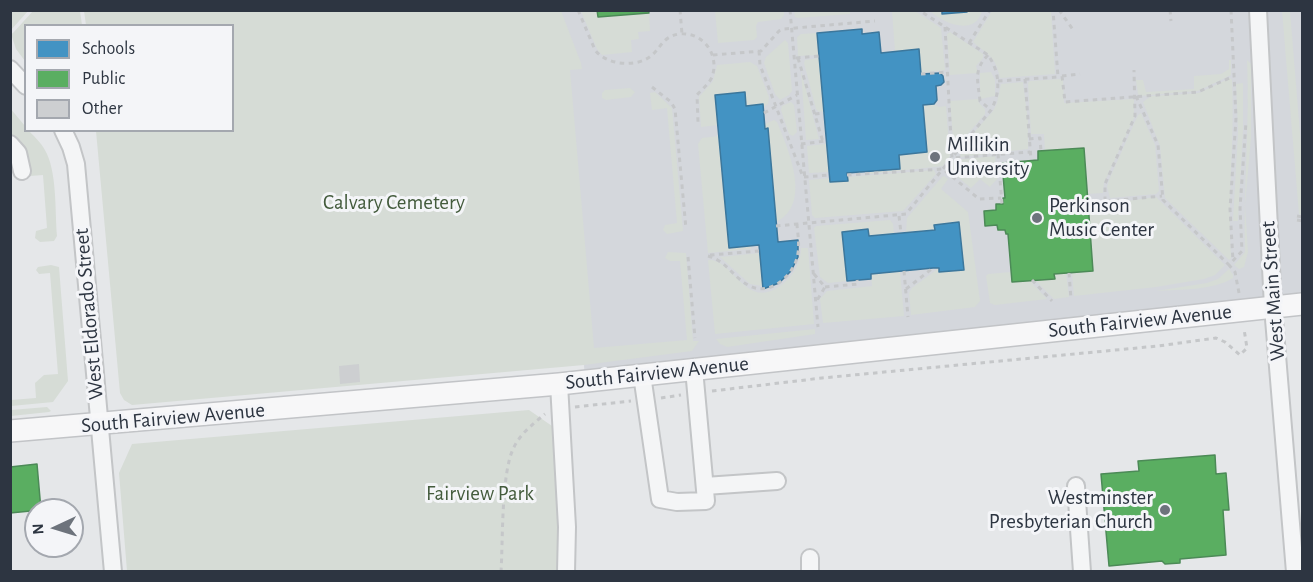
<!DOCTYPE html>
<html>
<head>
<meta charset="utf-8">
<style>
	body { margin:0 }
	#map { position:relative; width:1313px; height:582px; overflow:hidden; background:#e5e7e9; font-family:"Alegreya Sans",sans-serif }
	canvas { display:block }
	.frame { position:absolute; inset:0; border:12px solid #2d3541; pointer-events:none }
	.legend { position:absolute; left:24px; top:24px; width:210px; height:108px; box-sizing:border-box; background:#f4f5f8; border:2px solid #a4a8af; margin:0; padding:8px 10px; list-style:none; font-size:18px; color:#2d3541 }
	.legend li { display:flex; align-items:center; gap:12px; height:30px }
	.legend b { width:30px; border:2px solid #a4a8af }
	.north { position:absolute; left:24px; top:498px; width:60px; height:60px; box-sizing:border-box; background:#f4f5f8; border:2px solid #a4a8af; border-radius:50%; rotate:266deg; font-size:16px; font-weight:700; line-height:24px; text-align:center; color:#2d3541 }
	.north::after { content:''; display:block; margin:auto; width:21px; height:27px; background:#6d737c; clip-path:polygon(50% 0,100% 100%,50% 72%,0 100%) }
</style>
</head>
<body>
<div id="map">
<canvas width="1313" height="582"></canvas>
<div class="frame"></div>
<ul class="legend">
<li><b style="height:16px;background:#4393c3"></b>Schools</li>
<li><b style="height:16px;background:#5aae61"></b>Public</li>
<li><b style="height:16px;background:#cdcfd1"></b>Other</li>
</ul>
<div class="north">N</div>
</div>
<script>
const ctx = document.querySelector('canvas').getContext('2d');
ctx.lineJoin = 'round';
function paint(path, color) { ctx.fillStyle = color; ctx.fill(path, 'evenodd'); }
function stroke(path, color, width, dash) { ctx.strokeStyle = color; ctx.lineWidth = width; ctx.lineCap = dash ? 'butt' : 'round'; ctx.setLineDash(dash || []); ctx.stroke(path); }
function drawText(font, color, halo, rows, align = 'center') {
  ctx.font = font + ' "Alegreya Sans",sans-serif'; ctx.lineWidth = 6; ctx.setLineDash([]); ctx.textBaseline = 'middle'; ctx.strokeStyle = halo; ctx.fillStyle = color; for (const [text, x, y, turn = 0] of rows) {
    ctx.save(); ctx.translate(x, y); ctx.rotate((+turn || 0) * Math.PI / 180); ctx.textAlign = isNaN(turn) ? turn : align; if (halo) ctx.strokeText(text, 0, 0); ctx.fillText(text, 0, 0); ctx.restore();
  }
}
paint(new Path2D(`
	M556,11H1302V304L585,378Z`), '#d4d7dc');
paint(new Path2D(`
	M11,10L28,11L11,30L10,11Z
	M784,10V15L781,19L758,22L756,26L757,37L754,40L718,43L715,11Z
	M33,11H80L82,25L26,26L25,61L16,49L11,34L13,33Z
	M84,11H561L581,63L582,69L570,70L594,348L687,340L680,261H670L665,258L668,252L686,253L693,341H699L692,351L584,365L132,405L124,400L120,393L96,131L232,130V26L86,25Z
	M581,11H597L598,17L649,13L650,31L638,32L639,39L631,40L632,52L602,55L597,49Z
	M794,11V10L855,11H850V14L798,18L795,17Z
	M892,11H915L941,28L945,70L921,73L919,50L895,51Z
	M930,11H942L943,14L967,11H982C975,37 943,23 930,11Z
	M992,11H1051L1055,74L1000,78C995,55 989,56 973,42Z
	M1282,11H1290L1302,158V215L1299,214Z
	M950,32L983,54V58L976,66L978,73L950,75L947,34Z
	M817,33L818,55L798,56L797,37L801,34Z
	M785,40L788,43L792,91L789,95L780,100L775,94L764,63L766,57Z
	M819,58L824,111L819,112L816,109L804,63L805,60Z
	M1229,60H1231V75L1198,91L1140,96L1138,94L1136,80H1143L1146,92L1194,89V76L1221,74L1229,69Z
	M1247,60L1251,64V138L1245,205L1248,252L1244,267L1239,269L1234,265L1245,252C1243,188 1250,124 1247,60Z
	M750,62L757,66L769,97L768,104L763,107V104L746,106L718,125L701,127L699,97L713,81L717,65Z
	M801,71L819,139L806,140Z
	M991,72L995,80V96L980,99V73Z
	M1230,78L1232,80C1235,140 1227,199 1231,258L1229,260L1165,198L1160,146L1143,102L1151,96L1199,93Z
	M1061,79L1063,80L1064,103L1134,99V118L1104,183L1103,193L1087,194L1084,148L1045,151L1044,134H1031L1028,83L1030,81Z
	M1023,82L1028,121V149L961,157L958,150L993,111L997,103L1001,84Z
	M1243,83V130L1238,221H1233L1238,132L1236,84Z
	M630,88L635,92L631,97L606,100L602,98V93L605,90Z
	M655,92L672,108L683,231L667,234L663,230L665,225L677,223L667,108L652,110L650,93Z
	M978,99L979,103L985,109V114L954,150L950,101Z
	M791,102L794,105L797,132L793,136L789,134L781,110L782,106Z
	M934,104L939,107L946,106L950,156L943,166L870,174V171L900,169L899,155L927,152L923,105Z
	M10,108L25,126L26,130L29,131C36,138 43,145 47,154C57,176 55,212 57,236L54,241L40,242L35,238L36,231L47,228L43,175L30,176L29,170L11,139Z
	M1141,113L1155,145L1159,191L1156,194L1110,198L1107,187L1109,180L1138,115Z
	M774,120L777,122C788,149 813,204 776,222L768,129H765V124Z
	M719,136L729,247L751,246V249L708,253L698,144L702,138Z
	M826,144L829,172L809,173L807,146Z
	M995,156L998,178L990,187L980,179L971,188L948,169L954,160Z
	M934,170L936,174L903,211L815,218L812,215L809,180L829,178L830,182L847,181V177Z
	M944,176L948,179L941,189L968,212L980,301L975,307L911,315L909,293L912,288L939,268V272L964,269L959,222L935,225V230L906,232L907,218L942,177Z
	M1156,197L1225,265L1215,275L1204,279L1156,287L1074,296L1072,273L1093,271L1089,210L1109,208L1111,203Z
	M890,220L893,224L894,234L869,236L868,230L842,232L847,281L828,283L820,277L814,228L816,226Z
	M801,248H808L814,324L715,334L708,260C735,258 746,316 785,282C795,273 801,261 801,248Z
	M760,253L763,286L750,284L720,257Z
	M51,265L59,267L68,381L53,402L11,406V400L36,398L35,383L44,375L58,374L50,273L39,274L36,270L38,267Z
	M1229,269L1233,275V278C1212,291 1181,289 1156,291L1207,283L1218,279Z
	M900,271L904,316L823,323L820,299L827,291L872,286L871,274Z
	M1011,272L1012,282L1029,280L1047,299L995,305L990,303L986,276L988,274Z
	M1066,273L1069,297L1054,299L1035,280L1055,278L1054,274Z
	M815,329V334L727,347L720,344L716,339Z
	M47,407L51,411L49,412L11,416V410Z
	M529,410L552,426L569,571H127L119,473L132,444Z`), '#d6dcd6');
const schools = new Path2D(`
	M942,10H967V12L942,14Z
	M862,29V34L879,32L881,53L919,49L921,74L940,73L943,76L944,82L941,85L936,86L937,100L934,104L923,105L927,152L899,155L900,169L847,173L848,181L830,182L817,33Z
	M745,92L746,106L763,104L765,129L768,128L778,242L798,240V257L791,271L779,283L763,289L759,245L729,248L715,95Z
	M959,222L964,270L939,272V268H933L871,274V279L847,281L842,232L868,229L869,236L935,230L934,225Z`);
paint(schools, '#4393c3');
stroke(schools, '#3c779c', 1.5);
const public = new Path2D(`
	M597,10H648L649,13L598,17Z
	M1084,148L1093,271L1054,274L1055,279L1012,282L1008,234H1006L1005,230H998L997,225L985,226L984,211L996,210V204H1003V198H1005L1002,163L1038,160V151Z
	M1215,455L1216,474L1226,473L1229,510H1223L1226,555L1180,559V563L1165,564L1162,561L1109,566L1101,474L1139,471L1138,461Z
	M37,464L41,510L10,513V467Z`);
paint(public, '#5aae61');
stroke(public, '#4c8a57', 1.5);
paint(new Path2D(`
	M359,364L360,382L340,384L339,366Z`), '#cdcfd1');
const minor = new Path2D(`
	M1258,10L1273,307L1295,572
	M10,69L26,86
	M63,130L71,147L76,164L113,572
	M10,144L18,153L22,171
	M642,375L660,499L677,502L706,501L694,369
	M559,384L567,527L566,572
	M705,486L777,481
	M1076,486L1082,572
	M810,558V572`);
const major = new Path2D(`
	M10,431L559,384L1302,304`);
stroke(minor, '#c3c5c7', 20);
stroke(major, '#c2c4c7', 24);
stroke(new Path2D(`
	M578,10L595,50C606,65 636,68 651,56C662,47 662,37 679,34C703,31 720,55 712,77C709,84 702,89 697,95L698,122
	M680,10L682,34
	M790,10L818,327
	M1059,10L1074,31
	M1170,10L1171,21
	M1231,10L1236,118L1230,209L1233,261
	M945,27L952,158L1030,152
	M969,43L990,10
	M759,51L760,65L803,177
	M713,55L761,51L779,31L784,29L875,21
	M988,55C973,70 978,81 980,101L991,110
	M796,58L819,56
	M798,58L823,142
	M921,74L948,72
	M1062,76L1065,102L1198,92L1234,76
	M1062,76L1080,74
	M1025,79L1031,160
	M998,81L1058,77L1053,10
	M652,87L671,102L675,109L686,229
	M1136,96L1158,145L1163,200L1229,265
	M764,113L797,95
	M815,114L824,113
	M1029,139L1040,138L1041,151
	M801,144L826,141
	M998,154L1002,204
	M847,175L943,169L979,199L1001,198
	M804,177L829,175
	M1105,201V184L1135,116L1134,70
	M1088,203L1162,196
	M899,216L901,233
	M1297,216L1302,217
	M1297,220L1302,221
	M776,226L906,214L991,110C1001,92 1000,72 988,55L919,10
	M710,255L759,251
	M708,256C727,261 733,278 750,286C769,296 792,277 797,258C800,247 798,236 797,225
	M688,257L695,338
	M904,271L908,317
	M1069,273L1071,299
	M814,274L825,287L816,302
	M1032,280L1052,301
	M825,287L858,284L857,280
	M906,289L933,268
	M1239,293L1235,272L1229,265L1242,251L1240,208L1246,122
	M712,391L822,378L1158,346L1216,338L1225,342L1240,355L1247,348L1244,329
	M661,398L681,395
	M575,407L631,401
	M501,572C503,541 501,472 514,447C521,433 533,424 545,414`), '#c5c7c9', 3, [4.5, 4.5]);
stroke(minor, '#f4f5f6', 16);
stroke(major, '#f7f7f8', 21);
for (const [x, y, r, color] of [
	[935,157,6,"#6d737c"],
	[1037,218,6,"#6d737c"],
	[1165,510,6,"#6d737c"]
]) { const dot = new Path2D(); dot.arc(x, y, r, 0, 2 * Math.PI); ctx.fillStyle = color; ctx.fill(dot); stroke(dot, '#f4f5f8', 2); }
drawText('21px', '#2d3541', '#f4f5f8', [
	["Millikin",947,145],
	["University",947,169],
	["Perkinson",1049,206],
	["Music Center",1049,230],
	["Westminster",1153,498,"right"],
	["Presbyterian Church",1153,522,"right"]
], 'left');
drawText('21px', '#435b3c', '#f4f5f8', [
	["Calvary Cemetery",394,203],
	["Fairview Park",480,494]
]);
drawText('21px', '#2d3541', '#f4f5f8', [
	["West Main Street",1273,291,-94],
	["West Eldorado Street",89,314,-95],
	["South Fairview Avenue",1140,321,-6],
	["South Fairview Avenue",657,373,-6],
	["South Fairview Avenue",173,418,-5]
]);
</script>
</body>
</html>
